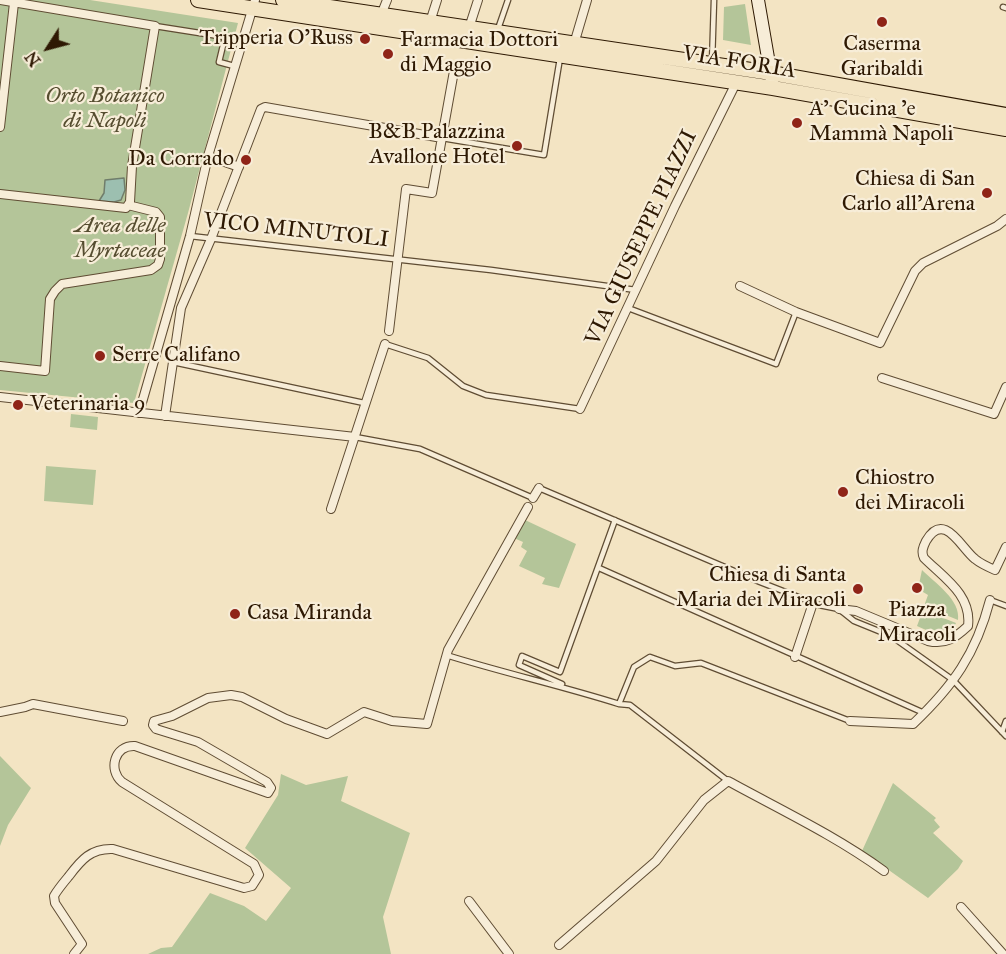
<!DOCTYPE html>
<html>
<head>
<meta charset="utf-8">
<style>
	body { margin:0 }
	#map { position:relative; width:1006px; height:954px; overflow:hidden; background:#f3e4c3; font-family:"IM FELL Great Primer",serif }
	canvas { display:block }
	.north { position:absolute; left:18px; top:18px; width:60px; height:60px; -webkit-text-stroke:4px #f7edd8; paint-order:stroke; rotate:234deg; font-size:16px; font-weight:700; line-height:24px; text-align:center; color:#2e1903 }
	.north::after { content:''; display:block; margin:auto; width:21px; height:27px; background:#2e1903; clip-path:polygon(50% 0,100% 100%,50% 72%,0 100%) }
</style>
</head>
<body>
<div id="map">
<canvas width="1006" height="954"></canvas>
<div class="north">N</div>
</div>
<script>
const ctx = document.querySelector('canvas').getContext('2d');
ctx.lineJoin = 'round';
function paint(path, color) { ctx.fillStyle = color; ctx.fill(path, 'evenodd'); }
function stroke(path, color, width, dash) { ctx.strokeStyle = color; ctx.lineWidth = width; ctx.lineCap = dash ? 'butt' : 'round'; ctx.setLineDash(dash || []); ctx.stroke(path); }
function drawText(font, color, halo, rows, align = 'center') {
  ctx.font = font + ' "IM FELL Great Primer",serif'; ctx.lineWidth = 4.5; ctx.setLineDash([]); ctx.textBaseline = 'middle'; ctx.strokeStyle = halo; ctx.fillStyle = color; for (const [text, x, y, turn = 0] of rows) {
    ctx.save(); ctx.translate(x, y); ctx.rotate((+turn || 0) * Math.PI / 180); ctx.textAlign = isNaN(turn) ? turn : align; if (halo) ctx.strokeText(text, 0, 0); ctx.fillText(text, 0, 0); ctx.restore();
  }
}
paint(new Path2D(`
	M0,0H90L238,23L188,213L134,403L0,390Z
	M745,4L751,45L723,40L724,7Z
	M71,414L98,417L97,430L70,427Z
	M46,466L96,470L93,505L44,501Z
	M525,520L576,544L559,588L542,584L545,578L519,566L527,551L521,547L523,542L514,538Z
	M922,570C935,583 961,600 958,620L924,606L928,595L918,589Z
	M923,610L956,623C948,640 930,632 917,626Z
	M0,756L31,788L8,825L0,846Z
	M281,774L306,785L348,776L341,801L410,833L383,917L391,954H148L161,948L172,947L210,893L244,906L266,921L291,888L245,848L278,795Z
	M893,783L936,818L934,820L940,827L933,833L963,861L958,869L928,898L862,851Z`), '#b4c599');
const water = new Path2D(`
	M124,178L125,190L121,200L114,202L99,201L104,193L105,180Z`);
paint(water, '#9cbfb0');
stroke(water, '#707d6b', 1.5);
const lane = new Path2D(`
	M1003,7L1006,8
	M155,26L225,37L219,62L234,66
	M498,29L508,0
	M712,63L714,0
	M442,138L544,155L560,58
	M190,236L491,270L636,290
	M628,308L776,364L796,312
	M385,344L428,358L463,386L486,395L580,409
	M173,362L364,403
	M355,437L420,449L533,498
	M539,488L760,582L819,605L839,609L854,621L891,636L953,680L1006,736
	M599,568L924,713
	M990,600L1006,606
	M446,655C504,673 562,686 619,704L630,705L728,781
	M562,684L519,665L522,656L560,672L615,520
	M619,704L634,667L650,657L675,666L701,663L850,721
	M1002,732L1006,721`);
const street = new Path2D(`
	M0,0L155,26L132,166L130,202L126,208L0,194
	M381,15L387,0
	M430,22L437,0
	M468,31L478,0
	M574,44L587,0
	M0,127L14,3
	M208,156L239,167
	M740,286L796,312L880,343L915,271L923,263L997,226L1006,219
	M389,331L406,189L432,193L454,71
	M0,366L45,371L50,299L55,291L62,284L151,270L158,265L160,259V217L156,212L128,205
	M882,378L994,414L1006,387
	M0,397L355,437
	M580,409L675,206L736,83
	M139,413L190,236L208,156L255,0
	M165,416L181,308L211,239L261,109L265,107L442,138
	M533,498L539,488
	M331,509L385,344
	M839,609L856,611L928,641C946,645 955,638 968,626C972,595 944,578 924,558C921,552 923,547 926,541C944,510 961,548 975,559C981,564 988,567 995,570L1006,547
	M795,657L813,603
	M0,712L25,707L33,704L123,721
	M850,721L913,724C953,686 976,654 990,600
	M469,901L509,954
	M961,907L1003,954
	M559,945L656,861L704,800L728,781C781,810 836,836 884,871
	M74,954L82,944L55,903L54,896C58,889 64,882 69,876C81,860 91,848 113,849L244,888L252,886L259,875L254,864L122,782C108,770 114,745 135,746L268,793L271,788L267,782L198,742L156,729L153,725L154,721L172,716L208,698L231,695L242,697L286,719L327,734L364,712L392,721L427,724L448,650L528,507`);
const secondary = new Path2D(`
	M758,0L772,81`);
const primary = new Path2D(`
	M198,0L773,88L1006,129
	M283,0L771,73L1006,115`);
stroke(lane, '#5f4c33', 7);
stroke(street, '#5f4c33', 10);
stroke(secondary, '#2e1903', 14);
stroke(primary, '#2e1903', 16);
stroke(lane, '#f7edd8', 4.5);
stroke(street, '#f7edd8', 8);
stroke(secondary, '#f7edd8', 12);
stroke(primary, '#f3e4c3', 14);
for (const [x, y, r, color] of [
	[882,22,6,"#8f2418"],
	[365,39,6,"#8f2418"],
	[388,54,6,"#8f2418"],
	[797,123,6,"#8f2418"],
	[517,146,6,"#8f2418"],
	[246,160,6,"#8f2418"],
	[987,193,6,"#8f2418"],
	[100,356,6,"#8f2418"],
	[18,405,6,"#8f2418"],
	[843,492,6,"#8f2418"],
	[917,588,6,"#8f2418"],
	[858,589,6,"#8f2418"],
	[235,614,6,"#8f2418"]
]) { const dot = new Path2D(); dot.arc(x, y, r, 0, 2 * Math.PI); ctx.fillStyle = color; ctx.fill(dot); stroke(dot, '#f7edd8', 2); }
drawText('22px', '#2e1903', '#f7edd8', [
	["Tripperia O'Russ",353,39,"right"],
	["Farmacia Dottori",400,41],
	["di Maggio",400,66],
	["Caserma",882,45,"center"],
	["Garibaldi",882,70,"center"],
	["A' Cucina 'e",809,110],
	["Mammà Napoli",809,135],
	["B&B Palazzina",505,133,"right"],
	["Avallone Hotel",505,158,"right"],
	["Da Corrado",234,160,"right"],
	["Chiesa di San",975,180,"right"],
	["Carlo all'Arena",975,205,"right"],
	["Serre Califano",112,356],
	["Veterinaria 9",30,405],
	["Chiostro",855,479],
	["dei Miracoli",855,504],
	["Chiesa di Santa",846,576,"right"],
	["Maria dei Miracoli",846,601,"right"],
	["Piazza",917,611,"center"],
	["Miracoli",917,636,"center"],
	["Casa Miranda",247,614]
], 'left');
drawText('22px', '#2e1903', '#f7edd8', [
	["VIA FORIA",739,63,9],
	["VICO MINUTOLI",296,231,6],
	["VIA GIUSEPPE PIAZZI",642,238,-65]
]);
drawText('italic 22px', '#564d30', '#f7edd8', [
	["Orto Botanico",105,97],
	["di Napoli",105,122],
	["Area delle",120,227],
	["Myrtaceae",120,252]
]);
</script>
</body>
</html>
